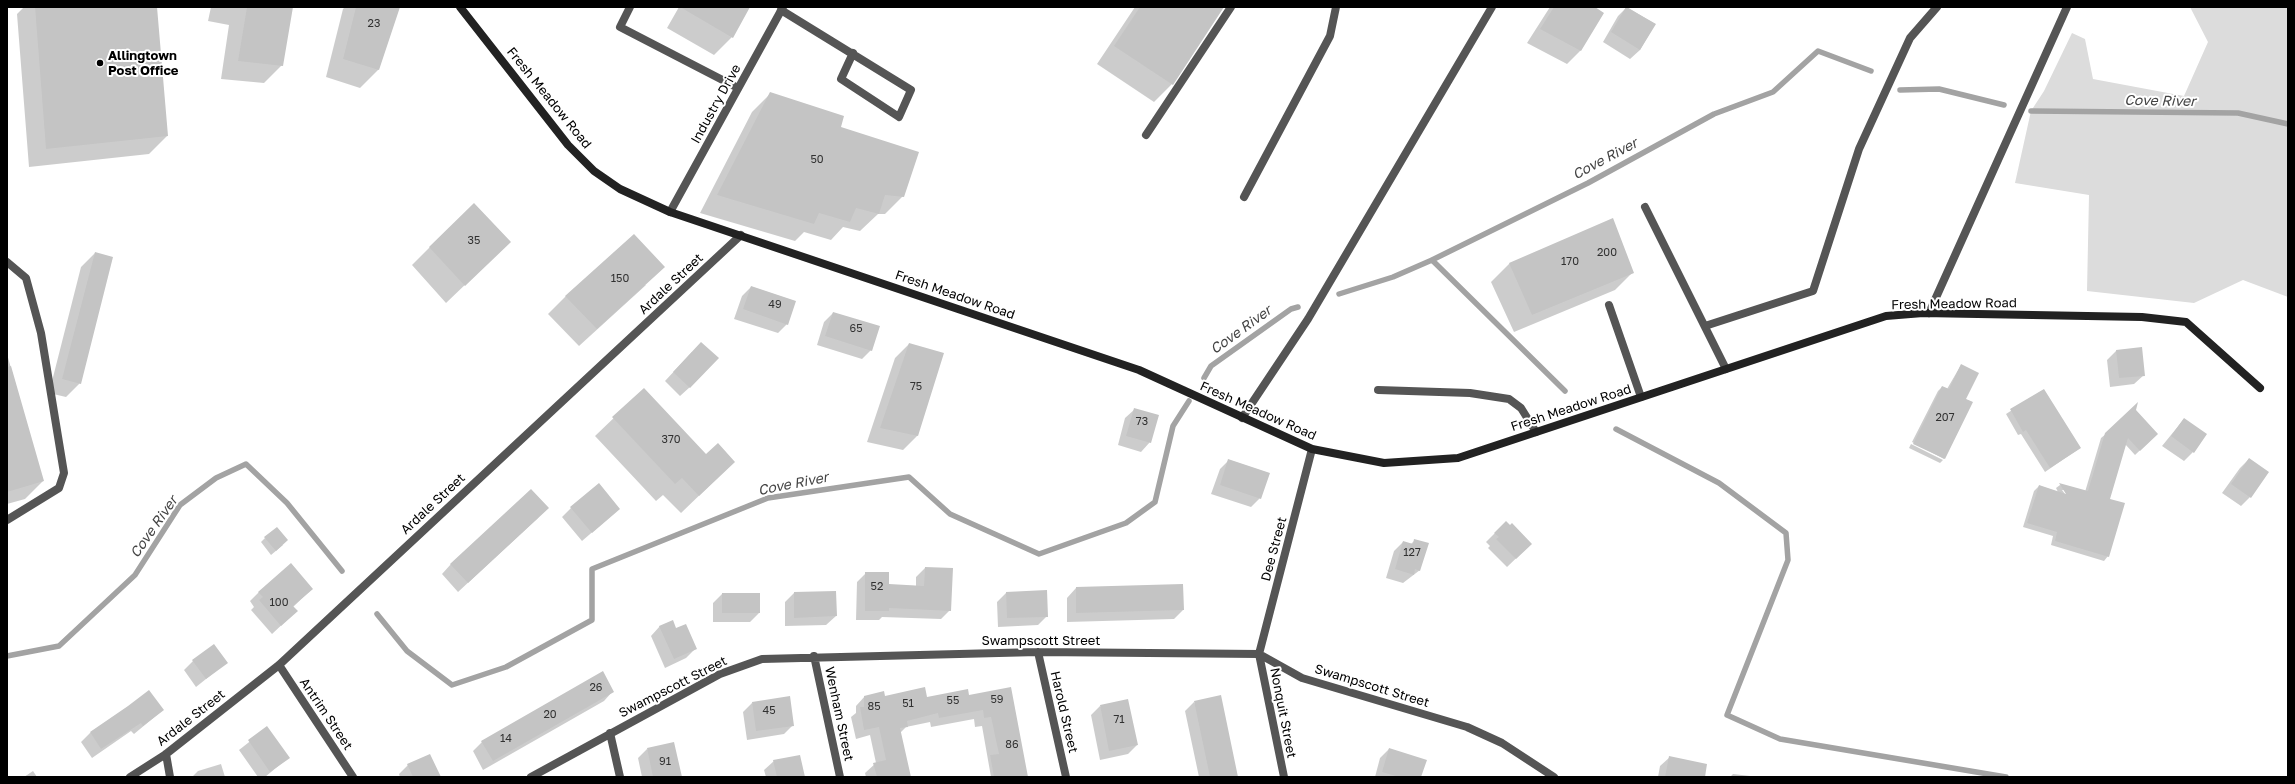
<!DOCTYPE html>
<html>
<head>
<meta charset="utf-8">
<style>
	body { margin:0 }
	#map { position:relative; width:2295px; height:784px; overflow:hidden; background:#fff; font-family:"Golos Text",sans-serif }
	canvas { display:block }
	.frame { position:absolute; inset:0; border:8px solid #000; pointer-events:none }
</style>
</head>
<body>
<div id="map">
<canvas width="2295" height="784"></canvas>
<div class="frame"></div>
</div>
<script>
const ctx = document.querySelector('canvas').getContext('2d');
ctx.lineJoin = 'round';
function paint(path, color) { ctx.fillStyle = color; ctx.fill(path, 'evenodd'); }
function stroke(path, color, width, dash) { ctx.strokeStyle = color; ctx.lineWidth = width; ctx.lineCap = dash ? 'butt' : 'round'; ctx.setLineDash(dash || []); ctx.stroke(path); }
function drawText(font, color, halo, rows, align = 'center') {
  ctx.font = font + ' "Golos Text",sans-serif'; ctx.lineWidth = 4; ctx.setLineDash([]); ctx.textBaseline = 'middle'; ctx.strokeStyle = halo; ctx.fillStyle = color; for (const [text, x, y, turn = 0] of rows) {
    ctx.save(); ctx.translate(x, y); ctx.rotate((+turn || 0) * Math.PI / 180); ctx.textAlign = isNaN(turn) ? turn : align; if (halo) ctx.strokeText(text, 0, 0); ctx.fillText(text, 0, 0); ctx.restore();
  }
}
paint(new Path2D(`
	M2190,7H2288V297L2243,280L2194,303L2087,291L2089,195L2015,183L2031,111L2044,91L2072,33L2085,39L2093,79L2184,96L2208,42Z`), '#dcdcdc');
paint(new Path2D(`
	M24,7H156L167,136L149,154L29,167L17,14Z
	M211,7H292L282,65L264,83L221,79L229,25L208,21Z
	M345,7H399L378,70L360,88L326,77L343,9Z
	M679,7H749L732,37L714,55L667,28Z
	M1135,7H1223L1172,84L1154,102L1097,64Z
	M1550,7H1593L1603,13L1580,51L1567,64L1527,43Z
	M1627,7L1655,24L1640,50L1630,59L1603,42L1618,16Z
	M770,94L839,128L903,196L885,214H878L860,231L843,227L831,240L804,232L795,241L700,213L752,112Z
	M1612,220L1633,272L1615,290L1514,332L1491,282L1509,264Z
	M430,247L491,260L446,303L412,265Z
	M95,253L80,383L66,397L49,393L81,267Z
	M646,285L579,346L548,314L566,296Z
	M751,287L787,324L778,333L734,319L742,296Z
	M833,313L871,350L862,359L817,345L824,322Z
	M909,344L942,354L917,436L903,450L867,442L895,358Z
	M2141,348L2144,375L2134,384L2110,387L2107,360L2116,351Z
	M692,352L690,387L680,396L665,381Z
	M7,354L43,481L25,499L7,504Z
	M1961,365L1965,399L1972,402L1944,459L1912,442L1938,391L1942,387L1947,389Z
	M644,389L706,456L734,462L681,513L663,495L656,501L595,436Z
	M2043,390L2080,448L2045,472L2021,434L2018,435L2006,414Z
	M1135,409L1150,442L1141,452L1118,445L1125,418Z
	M2135,410L2157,434L2135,455L2125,444L2109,499L2108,556L2104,561L2051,545L2053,536L2023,527L2034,491L2039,486L2058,492L2056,488L2060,485L2085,492L2101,438ZM2062,490H2065L2068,498Z
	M2184,419L2193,452L2184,461L2162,446Z
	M1911,444L1943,460L1940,463L1909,448Z
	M2249,459L2250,497L2241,506L2222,493L2240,468Z
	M1229,460L1260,498L1251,507L1211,494L1220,469Z
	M571,508L619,509L582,541L562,517Z
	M539,517L458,592L442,574L451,564Z
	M1506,522L1531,544L1507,567L1488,548L1490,546L1486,542Z
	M265,538L283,545L271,555L261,542Z
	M1415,540L1420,570L1403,583L1386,578L1394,551L1403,542L1411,544Z
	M925,568L950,610L941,619L882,617L879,620H856L857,582L866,573L888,585L916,586V577Z
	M1076,588L1183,610L1174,619L1067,622V598Z
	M312,589L293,607L287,620L272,634L251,610L254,607L250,601L259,592Z
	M835,592L836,616L826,625L785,626V602L794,593Z
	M1006,593L1047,616L1038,625L998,627L997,602Z
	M722,594L759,613L750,622H713V603Z
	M660,626L676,629L695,649L686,658L665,668L651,636Z
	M193,661L226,663L196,687L184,670Z
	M1010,688L1027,777H991L982,726L975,727L974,719L931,727L930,722L906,727L900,733L910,777H866L865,773L876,763L870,735L856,739L851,717L856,713V706L865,696L926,698L968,696Z
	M613,691L604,701L483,770L473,751L482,742Z
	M1194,702L1237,777H1199L1185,711Z
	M752,703L793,725L784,734L747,740L743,712Z
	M1100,706L1137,745L1128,754L1100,760L1091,715Z
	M163,710L134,734L131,731L92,758L81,742L90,733Z
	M267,728L288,758L265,777H258L239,750Z
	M647,749L681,777H642L638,758Z
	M1389,749L1420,777H1375L1380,758Z
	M1670,757L1704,777H1658L1660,766Z
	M774,761L804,777H766L764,770Z
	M221,764L225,777H192L198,771Z
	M408,765L440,777H400L399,774Z
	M33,771L37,777H24Z
	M1733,774L1759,777H1730Z`), '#0003');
stroke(new Path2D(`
	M1900,90L1939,89L2004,105
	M2031,111L2238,113L2288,124
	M1432,260L1565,391
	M1339,294L1393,277L1432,260L1588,183L1714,114L1773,92L1818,51L1871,71
	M1204,378L1211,366L1291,309L1298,307
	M1616,429L1719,483L1786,533L1788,560L1727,715L1780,739L2006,777
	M377,614L407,651L452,685L506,667L592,620V569L768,498L909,477L950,514L1039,554L1126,523L1155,502L1173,426L1189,401
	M7,656L59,646L135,575L180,505L216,478L246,464L287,503L342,571`), '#a3a3a3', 5.5);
paint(new Path2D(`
	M35,7H157L168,136L46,149Z
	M247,7H293L283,66L238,61Z
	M356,7H400L379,70L343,59Z
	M680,7H750L733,38Z
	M1140,7H1224L1173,85L1114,46Z
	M1554,7H1595L1604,13L1581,51L1540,29Z
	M1626,7L1656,24L1640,50L1611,32Z
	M770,92L844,116L841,127L919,152L904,197L885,195L879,214L856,208L850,222L819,213L814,224L717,195Z
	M474,203L511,242L465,286L429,247Z
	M1613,218L1634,273L1532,315L1509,263Z
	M634,234L665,267L597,329L565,296Z
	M95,252L113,257L81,384L62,379Z
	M751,286L796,301L788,325L743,309Z
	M833,312L880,326L872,351L825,336Z
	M701,342L719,358L690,388L673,372Z
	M909,343L944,353L918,436L880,428Z
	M2142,347L2145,376L2119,378L2116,350Z
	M1961,364L1979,373L1966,399L1973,402L1945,459L1913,444L1942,386L1949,389Z
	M11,366L44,481L7,492V367Z
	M644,388L706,454L718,443L735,462L699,496L682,478L675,484L612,417Z
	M2044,389L2081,448L2050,468L2026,430L2023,432L2010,409Z
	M2138,402L2136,410L2158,434L2140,451L2128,438L2110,499L2125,503L2109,557L2055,541L2057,532L2027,523L2039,485L2066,494L2059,483L2088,491L2105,433Z
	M1134,408L1159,415L1151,443L1126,436Z
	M2184,418L2207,434L2194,453L2171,436Z
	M2249,458L2269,472L2251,498L2231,484Z
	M1228,459L1270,473L1261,499L1220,485Z
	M599,483L620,509L592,533L570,507Z
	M531,489L549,508L468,583L450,564Z
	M1506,521L1510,525L1512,523L1532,544L1516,559L1496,539L1499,537L1494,533Z
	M277,527L288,540L276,551L264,537Z
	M1414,539L1429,543L1420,571L1415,569L1414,575L1395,569L1403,541L1413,544Z
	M291,563L313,589L293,606L298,611L281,626L259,600L263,597L258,592Z
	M925,567L953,568L951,611L889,608V611H865V572H889V584L924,586Z
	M1183,584L1184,610L1076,613V587Z
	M1047,590L1048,617L1007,618L1006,592Z
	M836,591L837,616L794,618V592Z
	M722,593H760V613H722Z
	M673,620L676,628L686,624L697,649L674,659L659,626Z
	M214,644L228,663L206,679L192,660Z
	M603,671L614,692L493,761L481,741Z
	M925,687L927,697L968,689L969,695L1011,687L1028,777H994L990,755L999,754L991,717L984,718L983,710L939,718L938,713L907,721L908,727L900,728L911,777H877L873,763L886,760L879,727L864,730L860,707H864V696L884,691L885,696Z
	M149,690L164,710L143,726L141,723L101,749L90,732L128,706Z
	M1221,695L1238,777H1210L1194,701Z
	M790,696L794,726L756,731L752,702Z
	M1128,699L1138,745L1109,751L1100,705Z
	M267,726L290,758L270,772L248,740Z
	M674,742L682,777H653L647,748Z
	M1389,748L1427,760L1421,777H1399L1382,772Z
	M430,754L441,777H413L407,764Z
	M800,755L805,777H777L773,760Z
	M1669,756L1707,764L1705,777H1665Z`), '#c4c4c4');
stroke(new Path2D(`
	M630,7L620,27L738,88
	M781,10L911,90L899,117L841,79L853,53
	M1146,135L1231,7
	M1244,197L1330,36L1336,7
	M1645,207L1726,369
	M7,262L26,278L41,333L64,473L59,488L7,520
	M1609,305L1641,397
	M1929,313L2067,7
	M1705,326L1813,291L1859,149L1910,38L1937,7
	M1378,390L1470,393L1509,399L1521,408L1536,432
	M1242,418L1308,319L1492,7`), '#555', 8);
stroke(new Path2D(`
	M670,212L783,7
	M1038,652L1066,777
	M814,656L840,777
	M279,665L353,777
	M610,733L620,777
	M166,754L170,777
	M130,777L166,754L279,665L741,235
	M531,777L720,674L762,659L1038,652L1259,654L1302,678L1467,727L1502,743L1554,777
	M1284,777L1259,654L1312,449`), '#555', 8);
stroke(new Path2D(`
	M460,7L568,145L594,171L620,189L670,212L1139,370L1312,449L1384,463L1458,458L1886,316L1923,313L2142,317L2186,322L2260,388`), '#222', 8);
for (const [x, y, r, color] of [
	[100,63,4,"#000"]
]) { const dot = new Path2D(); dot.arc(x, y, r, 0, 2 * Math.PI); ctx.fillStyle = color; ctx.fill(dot); stroke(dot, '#fff', 1.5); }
drawText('11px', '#313131', null, [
	["23",374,24],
	["50",817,160],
	["35",474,241],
	["200",1607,253],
	["170",1570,262],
	["150",620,279],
	["49",775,305],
	["65",856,329],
	["75",916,387],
	["207",1945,418],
	["73",1142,422],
	["370",671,440],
	["127",1412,553],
	["52",877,587],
	["100",279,603],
	["26",596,688],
	["59",997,700],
	["55",953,701],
	["51",908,704],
	["85",874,707],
	["45",769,711],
	["20",550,715],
	["71",1119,720],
	["14",506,739],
	["86",1012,745],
	["91",665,762]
]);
drawText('bold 13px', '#000', '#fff', [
	["Allingtown",108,56],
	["Post Office",108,71]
], 'left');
drawText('13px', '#000', '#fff', [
	["Fresh Meadow Road",549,98,51],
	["Industry Drive",716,104,-61],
	["Ardale Street",671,284,-43],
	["Fresh Meadow Road",955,295,19],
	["Fresh Meadow Road",1954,304,-1],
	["Fresh Meadow Road",1571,408,-18],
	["Fresh Meadow Road",1258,411,24],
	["Ardale Street",433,504,-43],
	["Dee Street",1274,549,-75],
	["Swampscott Street",1041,641],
	["Swampscott Street",1372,686,17],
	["Swampscott Street",673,687,-27],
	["Harold Street",1064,712,77],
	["Nonquit Street",1283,713,79],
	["Antrim Street",326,714,56],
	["Wenham Street",839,714,78],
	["Ardale Street",191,718,-38]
]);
drawText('italic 14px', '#444', '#fff', [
	["Cove River",2160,101,1],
	["Cove River",1605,159,-28],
	["Cove River",1241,330,-36],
	["Cove River",793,484,-11],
	["Cove River",154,527,-55]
]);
</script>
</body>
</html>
